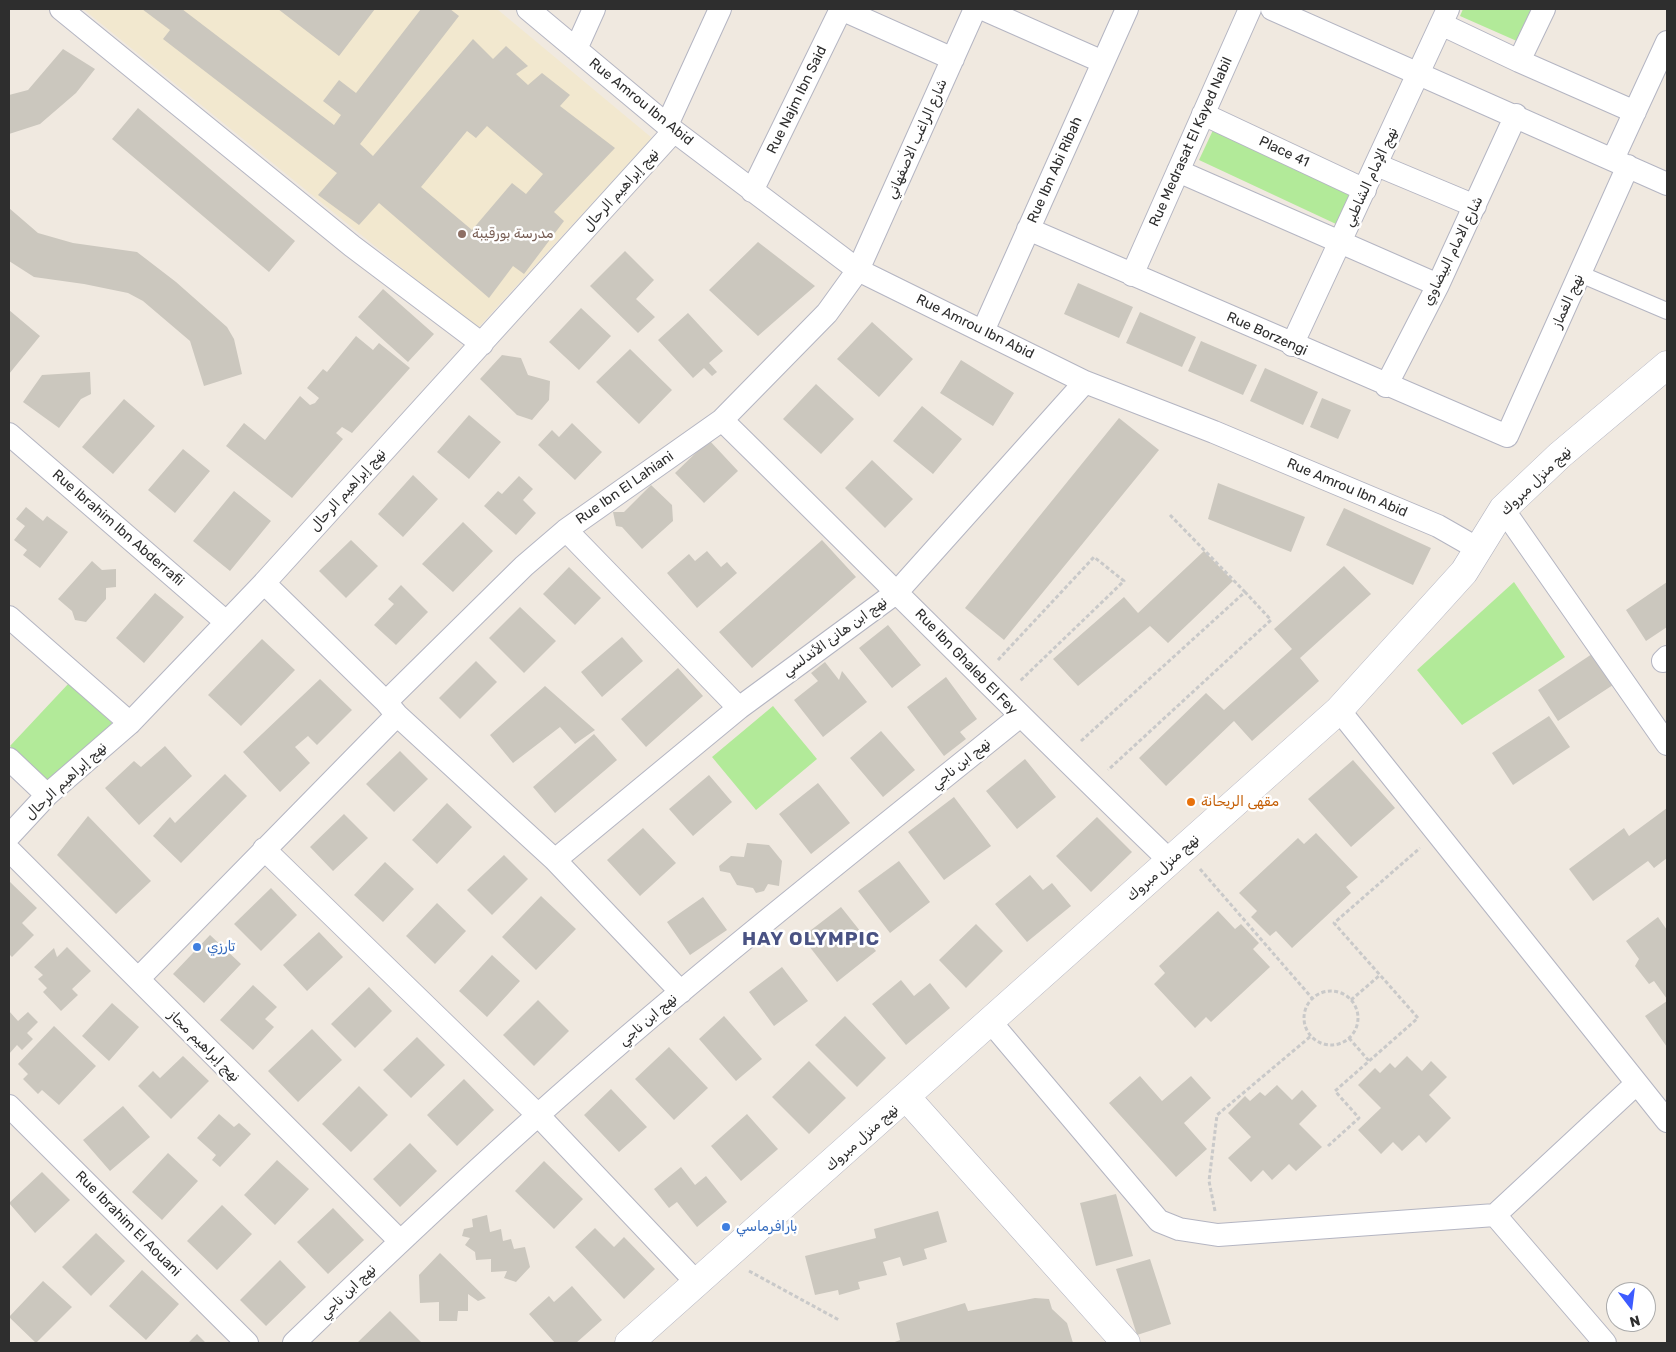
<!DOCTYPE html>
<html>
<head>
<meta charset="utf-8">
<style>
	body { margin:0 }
	#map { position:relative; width:1676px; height:1352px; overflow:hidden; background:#f0e9e0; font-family:Rubik,sans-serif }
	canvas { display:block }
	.frame { position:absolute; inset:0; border:10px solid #2e2e2e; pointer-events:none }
	.north { position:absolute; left:1606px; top:1282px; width:50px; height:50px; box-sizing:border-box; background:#fff; border:1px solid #ababab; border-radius:50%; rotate:165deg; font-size:14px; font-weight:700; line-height:20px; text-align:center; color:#2e2e2e }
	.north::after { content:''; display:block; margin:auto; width:18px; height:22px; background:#3d5bff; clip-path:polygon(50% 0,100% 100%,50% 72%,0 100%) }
</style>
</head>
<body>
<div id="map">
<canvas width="1676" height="1352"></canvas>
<div class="frame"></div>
<div class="north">N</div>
</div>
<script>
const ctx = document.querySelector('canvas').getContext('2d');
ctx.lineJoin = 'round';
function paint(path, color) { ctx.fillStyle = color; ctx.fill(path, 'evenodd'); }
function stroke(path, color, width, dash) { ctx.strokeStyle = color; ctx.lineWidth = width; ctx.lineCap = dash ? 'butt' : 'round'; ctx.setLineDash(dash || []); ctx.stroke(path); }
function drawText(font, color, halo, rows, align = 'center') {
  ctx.font = font + ' Rubik,Vazirmatn,sans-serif'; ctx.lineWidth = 5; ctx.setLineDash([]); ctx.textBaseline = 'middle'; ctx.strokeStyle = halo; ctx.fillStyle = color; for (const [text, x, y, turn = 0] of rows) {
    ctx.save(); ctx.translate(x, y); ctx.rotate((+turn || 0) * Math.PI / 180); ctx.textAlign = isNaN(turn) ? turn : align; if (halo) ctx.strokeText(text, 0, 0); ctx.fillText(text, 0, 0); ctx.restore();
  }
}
paint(new Path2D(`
	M83,9H497L652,138L477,329Z`), '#f2e8cf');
paint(new Path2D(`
	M1463,9H1534L1519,42L1460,16Z
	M1214,128L1351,192L1336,224L1199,160Z
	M1514,582L1565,657L1462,725L1417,670Z
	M69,683L112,723L53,786L10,746Z
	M773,706L817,759L756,810L712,757Z`), '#b2ea99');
paint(new Path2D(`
	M142,9H182L334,125L341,115L323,101L339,80L356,93L421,9H450L459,16L360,144L373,156L473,39L493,59L506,46L528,66L516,74L528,85L542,73L570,95L560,106L615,148L554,212L564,221L524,274L513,266L489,298L379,203L359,225L318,195L337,173L163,39L170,30ZM487,126L543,174L526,194L512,183L472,230L421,187L467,131L476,138Z
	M278,9H375L339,56Z
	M63,49L95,69L76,93L40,124L9,134V95L28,90Z
	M138,108L295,241L269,272L112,139Z
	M9,208L38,233L73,243L137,252L176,282L227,327L234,339L242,374L204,386L190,341L143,301L128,293L84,284L34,277L9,261Z
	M758,242L815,286L758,336L709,290Z
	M625,251L654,280L636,299L655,317L638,333L590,286Z
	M1078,283L1133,307L1119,338L1064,314Z
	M383,289L434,334L408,362L358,317Z
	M581,308L611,336L579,370L549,342Z
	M9,310L40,336L9,374Z
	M1140,312L1196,337L1182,367L1126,343Z
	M688,313L723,351L709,363L717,372L712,376L704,368L693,378L658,340Z
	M872,322L913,359L879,397L837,359Z
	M356,336L373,350L379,343L410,368L352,433L342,427L336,433L343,439L292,498L226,446L244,423L265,440L300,396L310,405L315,403L319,398L307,388L323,369L327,372Z
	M1201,341L1257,365L1243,395L1188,371Z
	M630,349L672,390L639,424L596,382Z
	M502,355L521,358L528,375L550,381L549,400L532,420L517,415L480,379Z
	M961,360L1014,393L993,426L940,393Z
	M1265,368L1318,392L1303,425L1250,401Z
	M90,372L91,394L81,399L59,428L23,402L42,375Z
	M816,384L854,419L821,454L783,419Z
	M1322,398L1351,410L1338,439L1310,427Z
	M124,399L155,426L113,474L82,447Z
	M922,406L962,439L933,474L893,441Z
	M469,415L501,442L469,479L437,452Z
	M1119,418L1159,450L1004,640L965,608Z
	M572,423L602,452L575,480L538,445L552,430L559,437Z
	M709,440L738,471L704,503L675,473Z
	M183,449L210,471L175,513L148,490Z
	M872,460L913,499L885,528L845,488Z
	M413,475L438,499L403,537L378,514Z
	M519,476L533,489L523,500L536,513L516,535L484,506L498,491L502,494Z
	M1218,483L1305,517L1291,552L1208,519Z
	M651,485L672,505L673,521L642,549L622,527L616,526L613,512H624Z
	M234,491L271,521L230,571L193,541Z
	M26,507L43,521L47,516L68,532L40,568L23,555L27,550L14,540L25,526L16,519Z
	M1344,508L1431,548L1413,585L1326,545Z
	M463,522L493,551L453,592L422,564Z
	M351,540L378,566L346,598L319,571Z
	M822,540L856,577L752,668L719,632Z
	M707,551L721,567L727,562L737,573L697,608L667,573L689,554L695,561Z
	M1204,551L1233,581L1168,643L1150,626L1078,686L1053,659L1124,597L1138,613Z
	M92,561L102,570L116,569V587L106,588V599L86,622L75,620L72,611L58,599Z
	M1344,566L1371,594L1300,658L1319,681L1252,741L1234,721L1166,786L1139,758L1206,693L1224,710L1292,649L1274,629Z
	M569,567L601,598L575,625L543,594Z
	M1667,582V627L1646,641L1626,610Z
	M401,585L428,612L396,645L374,625L394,604L388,599Z
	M155,593L184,617L144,663L116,638Z
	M520,607L556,641L524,673L489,638Z
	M888,625L921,665L892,688L859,648Z
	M622,637L643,661L602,697L581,672Z
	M262,639L295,670L241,726L208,695Z
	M1595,652L1616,683L1558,721L1538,690Z
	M476,661L497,682L460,719L439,698Z
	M825,662L839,680L842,671L867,702L823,737L794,700L818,681L811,673Z
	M678,668L703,696L646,747L621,719Z
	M946,677L977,719L960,732L966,739L944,756L907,707Z
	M320,679L352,710L317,745L308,736L295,747L310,763L280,792L243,752Z
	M545,686L595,730L575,744L560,727L513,763L490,735Z
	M1549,716L1570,747L1513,785L1492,753Z
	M881,731L915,770L883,797L850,758Z
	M594,734L617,760L555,813L533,787Z
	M165,746L192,776L139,825L105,788L134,761L141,767Z
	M400,751L428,779L394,812L366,784Z
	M1025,759L1056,797L1017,829L986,791Z
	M1353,760L1395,808L1351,847L1308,799Z
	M225,774L247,796L181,863L153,836L170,817L175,823Z
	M709,775L732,802L693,836L669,809Z
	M818,783L850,823L811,854L779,814Z
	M954,797L991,846L944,880L908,832Z
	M447,803L472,827L437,864L412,840Z
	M1667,808V858L1654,868L1648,861L1593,901L1569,869L1624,828L1629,836Z
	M344,814L368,838L333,871L310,847Z
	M88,816L151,881L116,914L57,855Z
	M1097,817L1132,852L1091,892L1056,856Z
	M643,828L676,863L640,896L607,860Z
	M1316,833L1358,877L1346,887L1351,893L1292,948L1276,931L1270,936L1251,917L1257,911L1239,893L1298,838L1304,844Z
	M747,843L769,845L782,861L779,886L768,884L764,891L756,893L753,888L737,885L730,873L720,871L719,866L731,856L744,857Z
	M504,855L528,879L492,915L467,890Z
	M899,861L930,902L890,933L858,891Z
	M385,862L414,889L383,922L354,895Z
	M1030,875L1043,890L1052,883L1071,906L1027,942L995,904Z
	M9,881L37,908L22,923L34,935L12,957L9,954Z
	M271,888L297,915L261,951L234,924Z
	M541,896L576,929L536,970L502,937Z
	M703,897L727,930L690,955L667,922Z
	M437,903L466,931L435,964L406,936Z
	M841,907L876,951L837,982L802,937Z
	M1218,911L1235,929L1241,924L1259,943L1253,949L1270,967L1211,1022L1206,1017L1195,1028L1154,984L1165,973L1159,966Z
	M1658,917L1667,930V999L1654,981L1649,984L1635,966L1639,959L1626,941Z
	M976,924L1003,951L966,988L939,960Z
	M319,932L343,957L307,991L283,965Z
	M210,935L241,964L204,1003L173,974Z
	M67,947L91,971L72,989L78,995L61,1011L43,992L47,988L38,979L43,975L34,967L54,948L57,957Z
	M492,955L520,981L487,1017L459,991Z
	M782,967L808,1001L774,1026L749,992Z
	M901,980L914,996L930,983L950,1008L906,1045L872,1004Z
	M253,985L277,1007L265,1019L274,1027L253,1050L220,1020Z
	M369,987L392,1011L355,1048L331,1024Z
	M538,1000L569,1031L534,1066L503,1035Z
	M1667,1001V1047L1645,1016Z
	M112,1003L139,1027L109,1061L82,1036Z
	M9,1011L18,1021L28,1012L38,1022L27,1033L33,1039L22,1050L17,1045L9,1054Z
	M724,1016L762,1059L736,1081L699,1039Z
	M845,1016L886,1058L857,1087L815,1045Z
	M54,1026L96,1066L59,1105L42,1090L38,1094L23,1079L28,1074L18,1064Z
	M312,1029L342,1060L298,1102L268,1071Z
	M417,1037L445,1065L411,1098L383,1070Z
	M669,1047L708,1088L674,1120L635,1079Z
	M183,1056L209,1081L171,1119L138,1086L153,1071L160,1078Z
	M1407,1056L1422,1071L1431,1061L1447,1077L1429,1095L1451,1118L1426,1143L1419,1135L1402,1151L1393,1142L1381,1154L1358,1130L1381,1108L1358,1085L1375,1068L1380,1073L1390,1063L1395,1068Z
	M809,1061L846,1098L809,1134L772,1097Z
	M1140,1076L1162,1101L1191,1076L1211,1098L1184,1123L1207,1149L1176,1177L1109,1103Z
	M464,1079L494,1110L457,1146L427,1115Z
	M1277,1085L1292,1100L1302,1090L1317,1106L1299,1124L1322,1147L1296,1171L1289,1164L1272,1180L1263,1170L1251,1182L1228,1158L1251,1137L1228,1113L1245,1096L1250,1101L1260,1092L1265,1096Z
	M359,1086L388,1115L351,1152L322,1124Z
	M611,1089L647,1127L619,1152L584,1115Z
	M123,1106L150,1137L110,1171L83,1140Z
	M219,1114L234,1127L239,1123L251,1134L220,1167L212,1160L216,1155L197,1138Z
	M747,1114L778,1149L741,1181L711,1146Z
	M410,1143L437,1171L400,1207L373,1179Z
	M168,1153L198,1181L162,1220L132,1192Z
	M277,1160L309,1189L275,1225L244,1195Z
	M544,1161L583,1199L554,1229L515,1191Z
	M681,1167L695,1185L706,1176L727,1202L697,1227L677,1202L669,1208L654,1189Z
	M42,1172L70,1200L35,1233L9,1203Z
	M1116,1194L1133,1256L1096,1266L1080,1203Z
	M222,1205L252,1234L217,1270L187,1241Z
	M333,1208L364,1240L328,1274L297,1242Z
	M938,1211L947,1242L924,1249L927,1259L903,1266L900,1257L883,1262L887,1275L858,1282L860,1289L839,1295L838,1290L815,1295L805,1256L876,1238L874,1229Z
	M487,1215L490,1232L501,1229L503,1241L511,1239L514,1249L525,1247L530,1267L516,1282L504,1278L507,1271L491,1272V1259L476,1260L475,1252L465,1245L470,1238L462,1236L464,1229L473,1227L472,1219Z
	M595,1228L614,1247L624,1237L655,1269L624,1299L575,1247Z
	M96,1233L125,1261L91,1296L62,1267Z
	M440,1253L486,1298L478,1301L468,1294V1311H458L457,1321H439V1302L420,1303L419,1275Z
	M1150,1259L1171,1324L1137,1335L1116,1269Z
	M280,1260L306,1287L266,1326L240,1300Z
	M142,1270L179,1304L146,1340L109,1306Z
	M43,1281L72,1307L36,1343L9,1317Z
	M572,1286L602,1320L576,1343H555L529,1314L549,1296L554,1302Z
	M1035,1298L1049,1299L1052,1309L1067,1323L1073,1343H892L900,1340L896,1323L965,1303L968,1311Z
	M390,1311L422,1343H359L358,1342Z
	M197,1334L206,1343H188Z`), '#cbc7be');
const pedestrian = new Path2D(`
	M1580,274L1667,311`);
const minor = new Path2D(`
	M61,9L352,246L482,344
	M528,9L674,131L858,270L1085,382L1214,432L1438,526L1480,550
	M841,9L953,59
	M983,9L1103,62
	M1272,9L1667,184
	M1441,24L1519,61L1635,112
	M576,49L594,9
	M1519,61L1544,9
	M1203,114L1365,190
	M667,125L720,9
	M1613,159L1667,42
	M1377,165L1475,206
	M1178,171L1438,285
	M752,191L841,9
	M1028,229L1507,436L1628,166
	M1132,275L1250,9
	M983,331L1127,9
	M1292,345L1448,9
	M1386,386L1438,285L1516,115
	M722,420C871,566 1018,715 1169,860
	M9,434L226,622
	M1503,509L1667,744
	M566,530L739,708
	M264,583L386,702L397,715L555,860L681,992
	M9,617L130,723
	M1663,661L1667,657
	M386,702L524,566L566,530L722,420L827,313L858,270L975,9
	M1339,710L1667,1121
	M9,759L47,795
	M9,836L47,795L130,723L264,583L674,131
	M264,849L538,1115L698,1284
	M9,850L400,1241
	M555,860L739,708L897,592L1085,382
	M138,979L397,715
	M989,1020L1159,1221L1179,1229L1218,1235L1495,1215L1605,1343
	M9,1106L247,1343
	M1495,1215L1636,1084
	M294,1343C374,1266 454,1190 537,1116C692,977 857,848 1019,717`);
const tertiary = new Path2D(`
	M907,1098L1126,1343
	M629,1343L1339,710L1464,572L1503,509L1560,455L1667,365`);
stroke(pedestrian, '#b4b5c2', 18);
stroke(minor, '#b4b5c2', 24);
stroke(tertiary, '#b4b5c2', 29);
stroke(new Path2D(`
	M1170,515L1245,592
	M998,660L1094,557L1124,581L1020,681
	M1081,741L1245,592L1271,620L1108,770
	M1200,869L1312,998
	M1304 1018a27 27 0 1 1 54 0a27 27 0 1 1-54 0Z
	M1351,1000L1380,975
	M1349,1038L1369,1061
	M1328,1146L1359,1118L1335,1091L1418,1018L1334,923L1420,848
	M1215,1211L1209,1181L1217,1115L1311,1036
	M749,1271L839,1320`), '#c9c9c9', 3, [4, 2.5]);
stroke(pedestrian, '#fff', 16);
stroke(minor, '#fff', 22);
stroke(tertiary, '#fff', 28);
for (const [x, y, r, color] of [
	[462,234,5,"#8d6e63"],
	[1191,802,5,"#e8710a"],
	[197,947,5,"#3f7fe0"],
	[726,1227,5,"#3f7fe0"]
]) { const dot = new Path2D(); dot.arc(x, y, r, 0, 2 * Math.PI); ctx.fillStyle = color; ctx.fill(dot); stroke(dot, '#fff', 2); }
drawText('14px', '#2e2e2e', '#fff', [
	["Rue Najm Ibn Said",797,100,-64],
	["Rue Amrou Ibn Abid",641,102,39],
	["شارع الراغب الاصفهاني",917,139,-66],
	["Rue Medrasat El Kayed Nabil",1191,142,-66],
	["Place 41",1284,152,25],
	["Rue Ibn Abi Ribah",1055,170,-66],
	["نهج الإمام الشاطبي",1371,177,-65],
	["نهج إبراهيم الرحال",621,190,-48],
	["شارع الامام البيضاوي",1453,251,-64],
	["نهج الغماز",1568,301,-66],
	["Rue Amrou Ibn Abid",975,327,26],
	["Rue Borzengi",1267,334,24],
	["نهج منزل مبروك",1536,481,-44],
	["Rue Ibn El Lahiani",625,488,-35],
	["Rue Amrou Ibn Abid",1347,488,23],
	["نهج إبراهيم الرحال",348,490,-48],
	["Rue Ibrahim Ibn Abderrafii",118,528,41],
	["نهج ابن هانئ الأندلسي",835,637,-36],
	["Rue Ibn Ghaleb El Fey",966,662,46],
	["نهج ابن ناجي",961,764,-39],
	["نهج إبراهيم الرحال",66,781,-43],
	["نهج منزل مبروك",1163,868,-42],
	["نهج ابن ناجي",648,1020,-41],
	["نهج إبراهيم مجاز",204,1046,45],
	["نهج منزل مبروك",862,1138,-42],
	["Rue Ibrahim El Aouani",128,1224,45],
	["نهج ابن ناجي",348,1292,-44]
]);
drawText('14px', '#785e54', '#fff', [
	["مدرسة بورقيبة",472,234]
], 'left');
drawText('14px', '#c56008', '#fff', [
	["مقهى الريحانة",1201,802]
], 'left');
drawText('14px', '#366cbe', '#fff', [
	["تارزي",207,947],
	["بارافرماسي",736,1227]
], 'left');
ctx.letterSpacing = '1px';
drawText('bold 19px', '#495283', '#fff', [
	["HAY OLYMPIC",811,940]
]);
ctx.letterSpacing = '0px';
</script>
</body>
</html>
